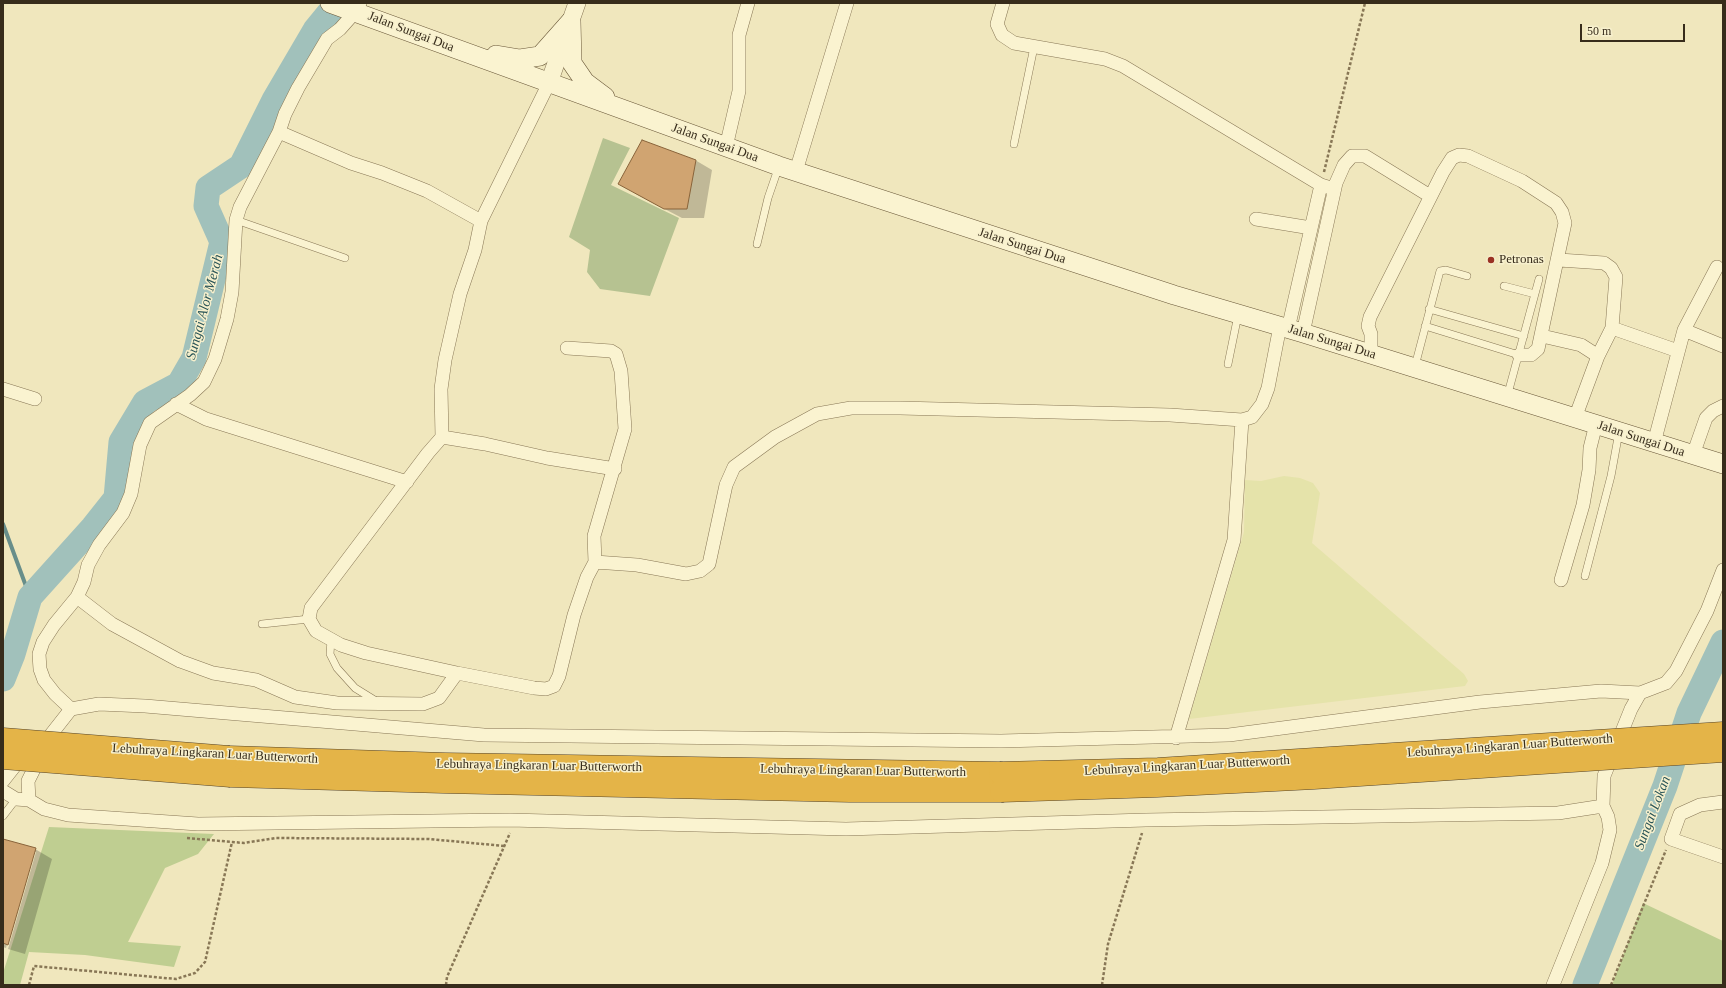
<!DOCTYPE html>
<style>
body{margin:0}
#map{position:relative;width:1726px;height:988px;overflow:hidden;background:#f0e7bd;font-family:Georgia,serif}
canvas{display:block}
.frame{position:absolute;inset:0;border:4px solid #372c1b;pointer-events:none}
.scale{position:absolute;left:1580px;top:24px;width:105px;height:18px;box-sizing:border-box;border:2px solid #372c1b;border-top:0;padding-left:5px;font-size:12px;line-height:14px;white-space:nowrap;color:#372c1b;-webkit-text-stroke:3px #f7f0cd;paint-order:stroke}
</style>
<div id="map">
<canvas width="1726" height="988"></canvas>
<div class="frame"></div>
<div class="scale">50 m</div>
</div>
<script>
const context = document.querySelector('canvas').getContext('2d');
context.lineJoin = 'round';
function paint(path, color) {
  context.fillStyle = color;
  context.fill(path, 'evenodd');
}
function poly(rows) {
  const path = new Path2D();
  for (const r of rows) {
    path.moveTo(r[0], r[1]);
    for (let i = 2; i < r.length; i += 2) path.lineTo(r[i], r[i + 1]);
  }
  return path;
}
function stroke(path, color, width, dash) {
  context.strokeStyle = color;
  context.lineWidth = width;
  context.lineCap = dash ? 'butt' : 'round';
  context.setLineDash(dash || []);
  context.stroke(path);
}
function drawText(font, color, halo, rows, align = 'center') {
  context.font = font + ' Georgia,serif';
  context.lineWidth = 3;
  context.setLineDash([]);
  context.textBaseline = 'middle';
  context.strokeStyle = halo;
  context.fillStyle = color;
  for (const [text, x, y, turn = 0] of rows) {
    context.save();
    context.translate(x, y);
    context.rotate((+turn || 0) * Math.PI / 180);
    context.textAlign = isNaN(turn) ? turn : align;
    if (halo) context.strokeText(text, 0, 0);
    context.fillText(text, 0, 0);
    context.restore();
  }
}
paint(poly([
 [1284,476,1300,478,1313,483,1320,493,1312,543,1464,674,1468,681,1465,686,1189,719,1244,532,1245,480,1261,481]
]), '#e5e3aa');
paint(poly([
 [49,827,214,834,198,854,165,868,128,942,181,946,174,967,85,955,29,952,20,985,3,985,3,973],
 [1643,903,1723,941,1723,985,1612,985]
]), '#bfce91');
paint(poly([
 [603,138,630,148,611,185,679,218,650,296,600,289,587,272,590,250,569,237]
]), '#b6c291');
paint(poly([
 [695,160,712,170,704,218,682,218,636,194],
 [3,840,35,849,52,859,25,954,8,949,36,852,34,852,6,948,3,947]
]), '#0003');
stroke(poly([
 [3,524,30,597]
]), '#688e8a', 4);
stroke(poly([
 [3,679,13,654,30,597,93,527,116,498,121,442,145,402,179,384,194,358,222,242,206,206,208,188,241,166,274,100,315,30,337,3],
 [1585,985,1665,786,1689,713,1723,642]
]), '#a1c1bb', 25);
const building = poly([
 [642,140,696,160,687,209,664,209,618,184,642,140],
 [3,839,36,848,8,945,3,943,3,839]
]);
paint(building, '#d0a471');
stroke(building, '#88633a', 1);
const service = poly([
 [1014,144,1034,47],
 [236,220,345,258],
 [757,244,768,198,779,166],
 [1504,286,1535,294],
 [1429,309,1524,336],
 [1425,326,1519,355],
 [1228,364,1238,315],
 [1415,366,1440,271,1446,270,1467,276],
 [1507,397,1539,279],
 [1585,576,1611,476,1619,432],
 [262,624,309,619],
 [331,640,330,654,337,668,355,688,376,701],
 [3,816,16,799]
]);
const minor = poly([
 [1003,3,997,24,1002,35,1014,43,1105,59,1123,66,1321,185,1334,189],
 [549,83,481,221,475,250,460,294,445,360,441,389,442,437,428,453,311,608,309,619,316,631,341,645,366,653,457,673,534,688,546,689,554,686,559,676,574,615,587,577,595,562,637,565,686,574,700,571,709,564,726,485,734,467,775,437,817,414,851,408,900,408,1170,415,1242,420,1252,417,1262,404,1268,388,1280,326],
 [279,132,351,163,382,173,427,191,481,221],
 [726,147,739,91,739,35,748,3],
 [796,171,847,3],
 [1256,219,1311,228],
 [1559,260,1604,263,1611,268,1616,277,1612,328,1598,356,1575,418],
 [1612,328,1678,351],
 [1288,329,1321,185],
 [1684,330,1723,346],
 [1303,333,1336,183,1344,165,1352,156,1365,156,1430,196],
 [1542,336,1581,345,1598,356],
 [567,348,611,351,616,354,621,371,625,429,594,536,595,562],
 [1371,354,1371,334,1368,326,1370,317,1443,172,1452,158,1459,155,1468,156,1522,181,1556,203,1562,212,1565,223,1538,349,1531,355,1519,355],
 [3,389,35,399],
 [176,404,206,419,407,482],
 [442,437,485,444,547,458,615,469],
 [1654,443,1684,330,1717,267],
 [1693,455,1706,418,1713,411,1723,406],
 [1561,580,1583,505,1589,470,1590,448,1596,424],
 [77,597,112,624,180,661,213,673,256,680,295,697,337,703,423,704,439,698,457,673],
 [71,709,55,694,44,680,40,669,39,654,43,642,54,625,77,597,84,582,88,565,99,545,123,513,131,494,140,445,150,423,190,395,204,382,215,359,227,319,232,292,236,220,240,207,279,132,285,114,298,88,327,39,340,29,356,11,360,3],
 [1176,738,1234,540,1242,420],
 [3,781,18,762,25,758],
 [3,791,16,799,29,800,44,809,68,815,198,824,510,820,846,829,1146,820,1558,813,1603,806],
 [29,800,28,781,34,769,38,751,71,709,99,704,145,706,484,735,1001,741,1229,735,1480,702,1601,691,1640,693],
 [1723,802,1700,805,1680,814,1671,839,1723,857],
 [1553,985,1602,863,1610,830,1608,817,1603,806,1604,776,1631,709,1640,693,1666,683,1676,671,1707,611,1723,570]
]);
const tertiary = poly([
 [549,83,577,3]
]);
const secondary = poly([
 [330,3,779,166,1174,295,1303,333,1723,464],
 [571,21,572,63,585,82,605,97],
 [496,55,520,59,540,56,571,21]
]);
const motorway = poly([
 [229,757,445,764,1000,773],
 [231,776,443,782,850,791,1001,791]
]);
stroke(service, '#887756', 8);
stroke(minor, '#887756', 14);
stroke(tertiary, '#887756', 18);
stroke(secondary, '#6a5839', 20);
stroke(motorway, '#55442a', 23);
stroke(poly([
 [1324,172,1365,3],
 [187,838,244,843,276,838,429,839,504,846],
 [29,985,34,966,176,979,195,973,205,962,232,842],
 [446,985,447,977,510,833],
 [1102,985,1108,944,1142,833],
 [1611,985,1666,850]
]), '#887756', 2.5, [3, 2]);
stroke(service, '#faf3d0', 7);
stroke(minor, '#faf3d0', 13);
stroke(tertiary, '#faf3d0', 17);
stroke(secondary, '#faf3d0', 19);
stroke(motorway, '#e4b448', 22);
const motorwayBridge = poly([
 [3,739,229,757],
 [3,758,231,776],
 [1000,773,1158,769,1723,733],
 [1001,791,1157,786,1314,778,1723,751]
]);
stroke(motorwayBridge, '#55442a', 23, []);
stroke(motorwayBridge, '#e4b448', 22);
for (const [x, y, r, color] of [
 [1491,260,4,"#9a3123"]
]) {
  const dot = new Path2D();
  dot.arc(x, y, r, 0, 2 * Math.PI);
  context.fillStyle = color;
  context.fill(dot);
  stroke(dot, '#f7f0cd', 1.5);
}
drawText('13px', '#372c1b', '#f7f0cd', [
 ["Jalan Sungai Dua",411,32,21],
 ["Jalan Sungai Dua",715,143,20],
 ["Jalan Sungai Dua",1022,246,18],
 ["Jalan Sungai Dua",1332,342,17],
 ["Jalan Sungai Dua",1641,439,18],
 ["Lebuhraya Lingkaran Luar Butterworth",1510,746,-4],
 ["Lebuhraya Lingkaran Luar Butterworth",215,754,3],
 ["Lebuhraya Lingkaran Luar Butterworth",539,766,1],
 ["Lebuhraya Lingkaran Luar Butterworth",1187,766,-3],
 ["Lebuhraya Lingkaran Luar Butterworth",863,771,1]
]);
drawText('13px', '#372c1b', '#f7f0cd', [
 ["Petronas",1499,260]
], 'left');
drawText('italic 14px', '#295457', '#f7f0cd', [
 ["Sungai Alor Merah",205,307,-75],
 ["Sungai Lokan",1653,813,-69]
]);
</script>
